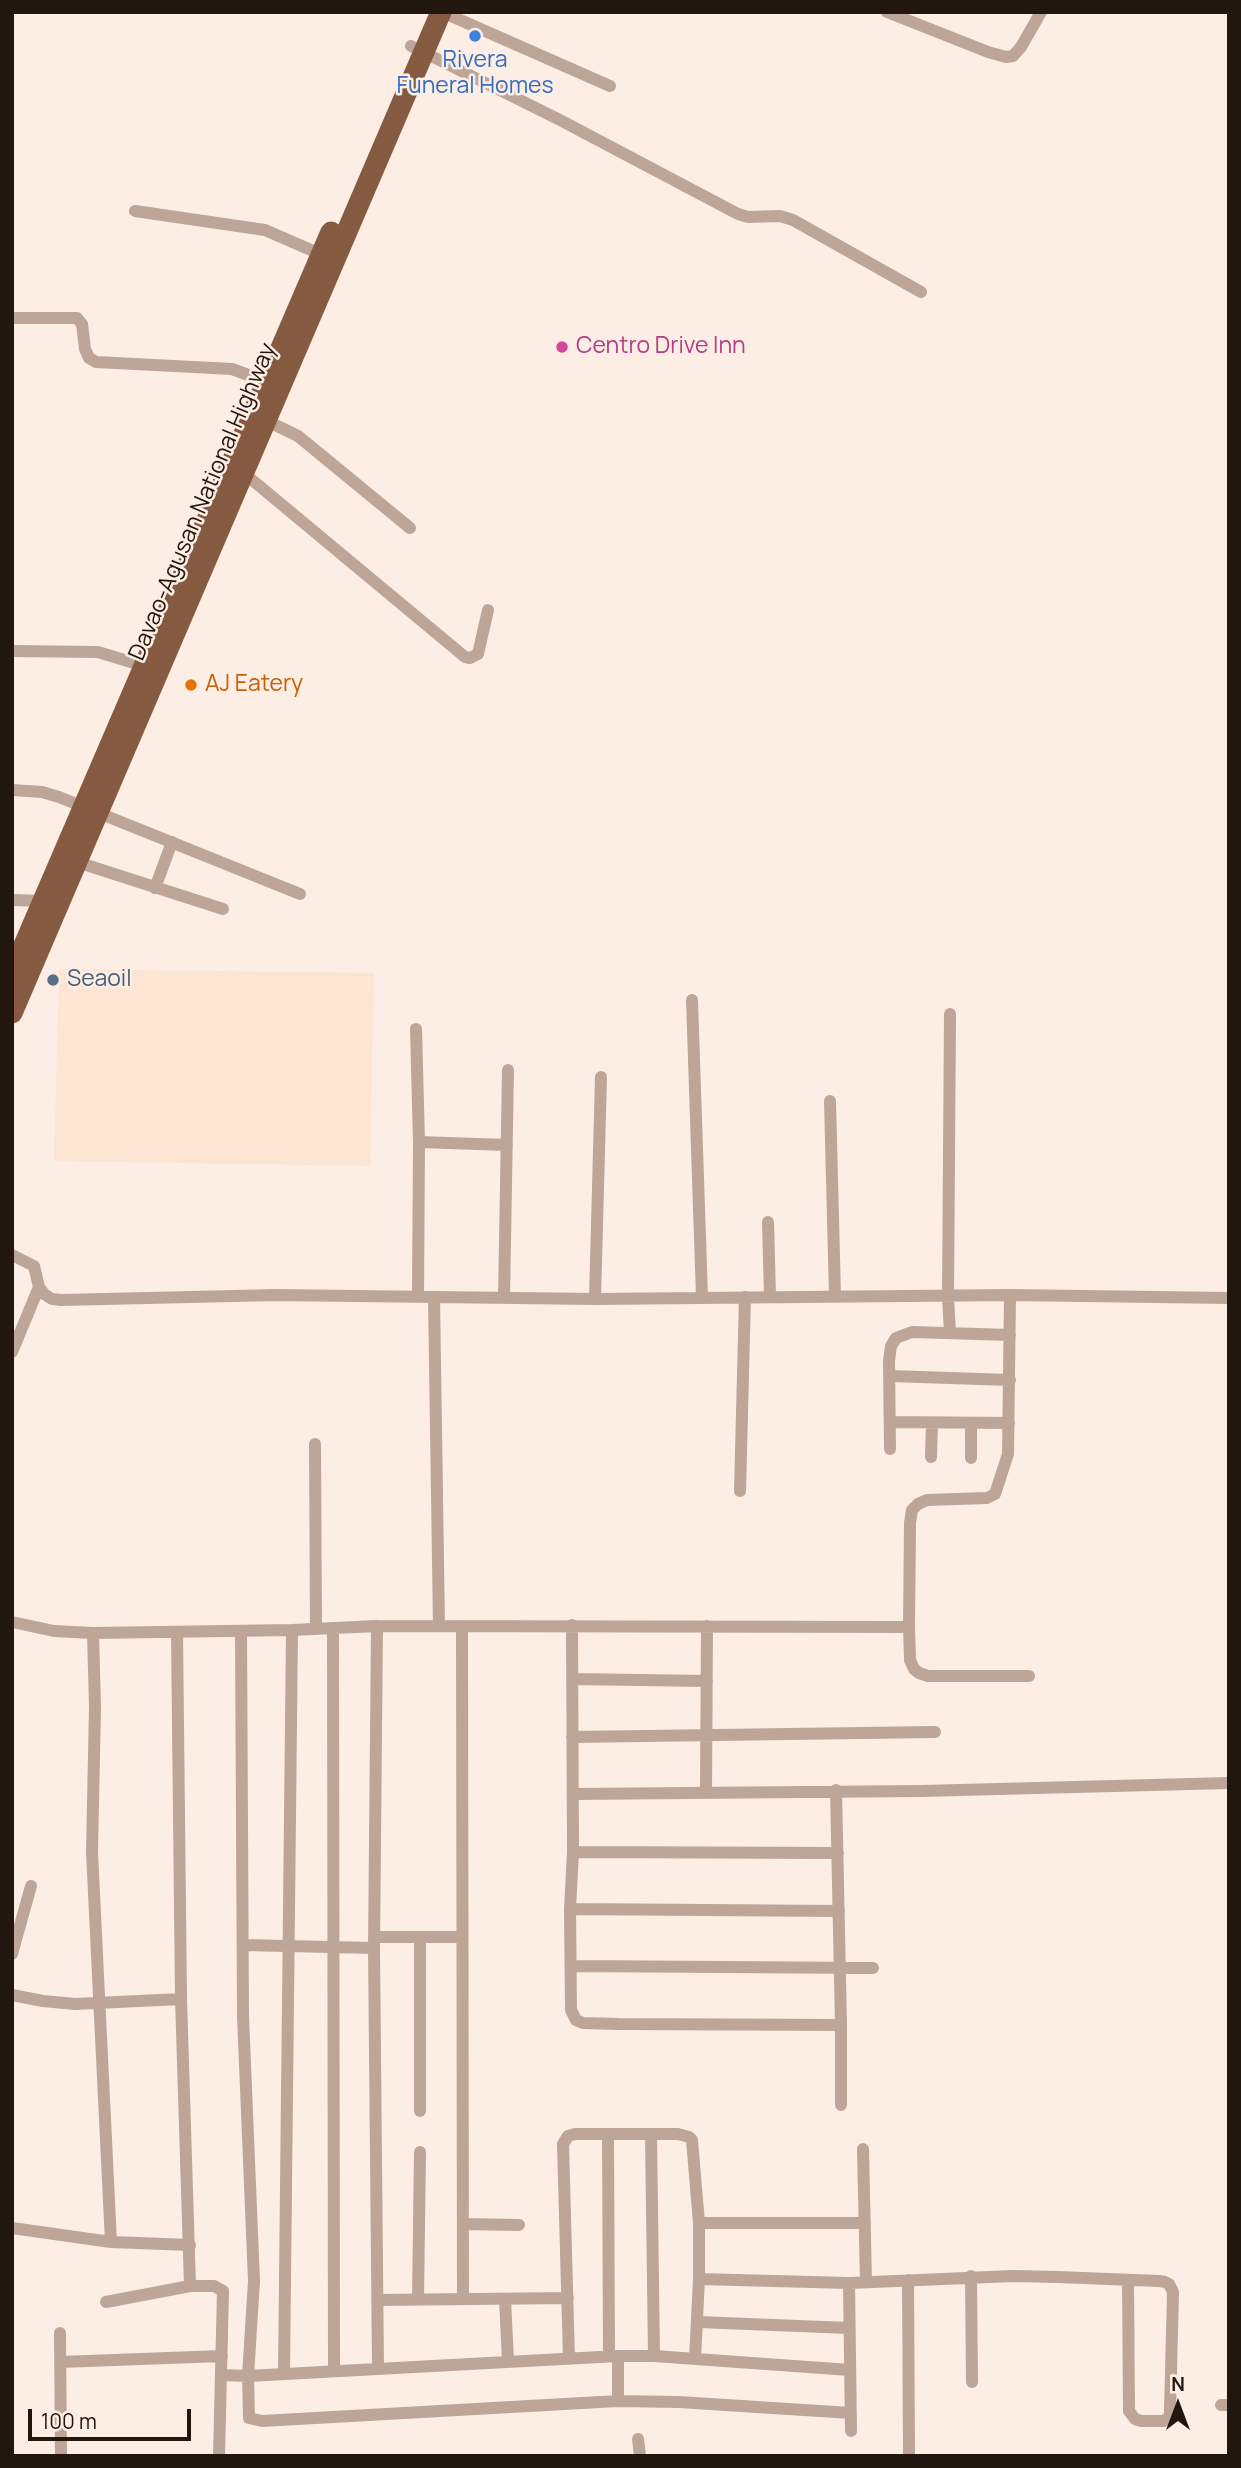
<!DOCTYPE html>
<style>
body{margin:0}
#map{position:relative;width:1241px;height:2468px;overflow:hidden;background:#fceee4;font-family:Manrope,sans-serif}
canvas{display:block}
.frame{position:absolute;inset:0;border:14px solid #22170e;pointer-events:none}
.north{position:absolute;left:1143px;top:2370px;width:70px;height:70px;-webkit-text-stroke:5px #fceee4;paint-order:stroke;rotate:0deg;font-size:19px;font-weight:700;line-height:28px;text-align:center;color:#22170e}
.north::after{content:'';display:block;margin:auto;width:24px;height:32px;background:#22170e;clip-path:polygon(50% 0,100% 100%,50% 72%,0 100%)}
.scale{position:absolute;left:28px;top:2409px;width:163px;height:32px;box-sizing:border-box;border:4px solid #22170e;border-top:0;padding-left:9px;font-size:21px;line-height:24px;white-space:nowrap;color:#22170e;-webkit-text-stroke:5px #fceee4;paint-order:stroke}
</style>
<div id="map">
<canvas width="1241" height="2468"></canvas>
<div class="frame"></div>
<div class="north">N</div>
<div class="scale">100 m</div>
</div>
<script>
const context = document.querySelector('canvas').getContext('2d');
context.lineJoin = 'round';
function paint(path, color) {
  context.fillStyle = color;
  context.fill(path, 'evenodd');
}
function poly(rows) {
  const path = new Path2D();
  for (const r of rows) {
    path.moveTo(r[0], r[1]);
    for (let i = 2; i < r.length; i += 2) path.lineTo(r[i], r[i + 1]);
  }
  return path;
}
function stroke(path, color, width, dash) {
  context.strokeStyle = color;
  context.lineWidth = width;
  context.lineCap = dash ? 'butt' : 'round';
  context.setLineDash(dash || []);
  context.stroke(path);
}
function drawText(font, color, halo, rows, align = 'center') {
  context.font = font + ' Manrope,sans-serif';
  context.lineWidth = 5;
  context.setLineDash([]);
  context.textBaseline = 'middle';
  context.strokeStyle = halo;
  context.fillStyle = color;
  for (const [text, x, y, turn = 0] of rows) {
    context.save();
    context.translate(x, y);
    context.rotate((+turn || 0) * Math.PI / 180);
    context.textAlign = isNaN(turn) ? turn : align;
    if (halo) context.strokeText(text, 0, 0);
    context.fillText(text, 0, 0);
    context.restore();
  }
}
paint(poly([
 [59,969,374,973,370,1166,54,1161]
]), '#fde5d3');
stroke(poly([
 [442,12,610,86],
 [887,12,988,52,1006,57,1013,56,1021,47,1041,12],
 [411,46,560,120,738,214,748,217,780,216,793,220,921,292],
 [135,211,265,230,327,257],
 [12,318,77,318,82,324,85,349,89,358,96,362,232,369,270,383],
 [267,421,298,436,410,528],
 [245,474,465,657,470,658,478,654,488,610],
 [12,651,98,652,144,666],
 [12,790,42,792,59,797,300,894],
 [77,862,223,909],
 [155,888,172,842],
 [12,900,47,901],
 [692,1000,702,1297],
 [416,1029,419,1142,418,1297],
 [830,1101,835,1296],
 [419,1142,507,1145],
 [768,1222,770,1296],
 [12,1255,34,1266,39,1287,12,1352],
 [39,1287,44,1294,52,1299,61,1300,276,1295,595,1299,1010,1295,1229,1298],
 [1010,1295,1008,1454,995,1494,987,1498,927,1500,918,1504,912,1510,910,1523,909,1627,910,1660,914,1669,919,1673,928,1676,1029,1676],
 [434,1297,439,1626],
 [504,1298,508,1070],
 [595,1299,601,1077],
 [950,1333,948,1297,950,1014],
 [890,1376,1010,1380],
 [890,1422,1009,1423],
 [315,1444,316,1629],
 [890,1449,889,1361,891,1346,896,1338,912,1332,1010,1335],
 [931,1457,932,1423],
 [971,1458,971,1423],
 [740,1491,745,1297],
 [12,1622,54,1631,93,1633,292,1630,377,1626,909,1627],
 [572,1625,573,1852,570,1909,571,2010,576,2020,583,2023,618,2024,841,2025,836,1790],
 [377,1626,374,1948,378,2368],
 [462,1626,463,2299],
 [333,1629,334,2370],
 [241,1631,243,2016,254,2281,248,2376,249,2418,262,2421,618,2401,679,2402,851,2413],
 [177,1632,181,1999,190,2286],
 [93,1633,95,1707,92,1852,111,2242],
 [572,1679,707,1681],
 [572,1737,935,1732],
 [706,1792,707,1626],
 [573,1794,921,1791,1229,1783],
 [573,1852,838,1853],
 [570,1909,839,1911],
 [374,1937,461,1937],
 [420,1937,420,2111],
 [243,1945,374,1948],
 [12,1954,31,1886],
 [571,1966,873,1968],
 [12,1995,43,2001,75,2004,181,1999],
 [841,2105,841,2025],
 [651,2134,654,2356],
 [608,2135,609,2356],
 [863,2149,866,2282],
 [699,2223,865,2223],
 [463,2224,519,2225],
 [12,2228,111,2242,190,2245],
 [971,2276,972,2382],
 [699,2279,849,2283,1013,2276,1058,2277,1159,2281,1165,2282,1169,2284,1173,2292,1170,2412,1170,2416,1164,2421,1141,2421,1135,2419,1129,2411,1128,2280],
 [908,2280,909,2456],
 [849,2283,851,2431],
 [418,2299,420,2152],
 [505,2299,508,2361],
 [378,2300,568,2298],
 [106,2302,190,2286,214,2286,223,2291,219,2456],
 [698,2322,849,2328],
 [60,2333,61,2456],
 [618,2356,618,2401],
 [569,2359,563,2144,568,2136,575,2134,678,2134,689,2137,692,2140,699,2223,699,2279,695,2359],
 [60,2362,222,2356],
 [284,2373,292,1630],
 [222,2375,248,2376,618,2356,654,2356,850,2370],
 [1221,2405,1229,2405],
 [638,2439,640,2456]
]), '#bda598', 12);
stroke(poly([
 [12,973,331,232],
 [12,1013,441,12]
]), '#865a40', 21);
for (const [x, y, r, color] of [
 [475,36,7,"#3f7fe0"],
 [562,347,7,"#d1479c"],
 [191,685,7,"#e8710a"],
 [53,980,7,"#5c6f8a"]
]) {
  const dot = new Path2D();
  dot.arc(x, y, r, 0, 2 * Math.PI);
  context.fillStyle = color;
  context.fill(dot);
  stroke(dot, '#fceee4', 2.5);
}
drawText('23px', '#366cbe', '#fceee4', [
 ["Rivera",475,61],
 ["Funeral Homes",475,87]
]);
drawText('23px', '#b23c85', '#fceee4', [
 ["Centro Drive Inn",576,347]
], 'left');
drawText('23px', '#22170e', '#fceee4', [
 ["Davao-Agusan National Highway",203,502,-67]
]);
drawText('23px', '#c56008', '#fceee4', [
 ["AJ Eatery",205,685]
], 'left');
drawText('23px', '#4e5e75', '#fceee4', [
 ["Seaoil",67,980]
], 'left');
</script>
